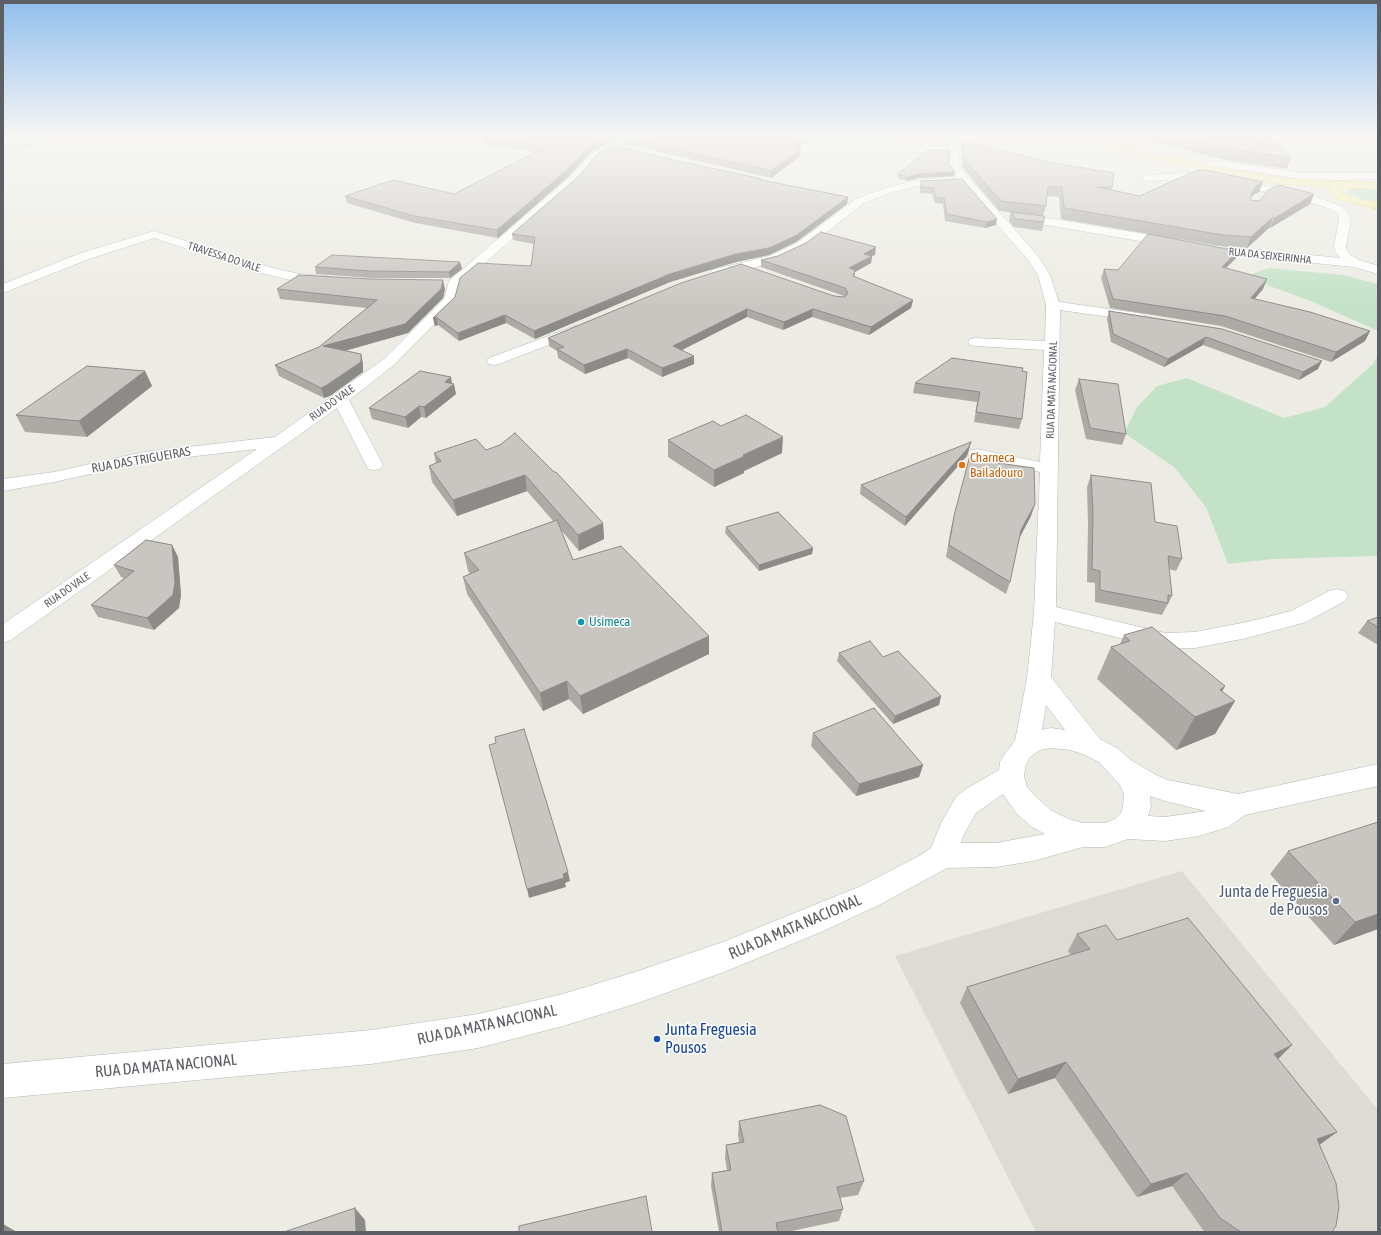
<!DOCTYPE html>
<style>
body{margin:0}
#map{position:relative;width:1381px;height:1235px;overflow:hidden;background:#edece4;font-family:"Asap Condensed",sans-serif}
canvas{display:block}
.frame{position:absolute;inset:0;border:4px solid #5c5f63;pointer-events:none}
</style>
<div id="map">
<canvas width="1381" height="1235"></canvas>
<div class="frame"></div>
</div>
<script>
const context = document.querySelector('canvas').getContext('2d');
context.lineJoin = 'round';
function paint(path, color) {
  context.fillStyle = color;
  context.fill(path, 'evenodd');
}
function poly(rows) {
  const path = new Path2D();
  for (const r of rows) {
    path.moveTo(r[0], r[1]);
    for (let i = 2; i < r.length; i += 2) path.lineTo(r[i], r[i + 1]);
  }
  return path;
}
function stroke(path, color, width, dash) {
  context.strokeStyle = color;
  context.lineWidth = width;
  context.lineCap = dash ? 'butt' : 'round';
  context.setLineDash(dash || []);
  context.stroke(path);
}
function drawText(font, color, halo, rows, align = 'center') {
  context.font = font + ' "Asap Condensed",sans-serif';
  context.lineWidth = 3;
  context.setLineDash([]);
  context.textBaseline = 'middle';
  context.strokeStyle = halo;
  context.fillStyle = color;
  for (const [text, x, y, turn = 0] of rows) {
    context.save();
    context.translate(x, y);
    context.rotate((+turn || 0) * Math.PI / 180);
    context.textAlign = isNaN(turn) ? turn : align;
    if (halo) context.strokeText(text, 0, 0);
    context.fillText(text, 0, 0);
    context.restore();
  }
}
paint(poly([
 [1182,871,1378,1110,1378,1232,1036,1232,895,956]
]), '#dddbd3');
paint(poly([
 [3,136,46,136,48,144,3,154],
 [1355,188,1378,189,1378,202,1360,198,1349,193,1349,191,1351,189],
 [1268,268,1343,275,1378,284,1378,331,1313,302,1245,277],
 [1378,355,1378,558,1375,556,1273,559,1228,564,1206,507,1174,467,1124,433,1137,407,1157,386,1187,378,1284,418,1325,407,1373,364]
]), '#c4e2c7');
const minor = poly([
 [621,136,629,136,629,140,599,156,578,181,460,285,455,303,394,365,349,400,383,465,380,469,374,470,368,469,337,408,11,640,3,643,3,624,257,449,144,462,54,482,3,491,3,479,54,472,144,452,275,437,384,359,444,299,449,281,570,177,593,152,621,139,621,136],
 [949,136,957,136,960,168,1038,256,1050,275,1059,302,1138,313,1143,314,1145,317,1143,320,1138,321,1060,310,1056,607,1165,633,1195,632,1247,622,1291,611,1329,591,1337,589,1345,591,1348,596,1345,601,1306,622,1247,638,1195,648,1165,649,1055,622,1051,677,1100,739,1117,748,1131,760,1156,775,1168,780,1238,794,1378,764,1378,786,1245,815,1228,827,1199,836,1165,841,1128,839,1105,847,1083,847,1033,861,996,867,947,868,881,904,821,932,724,972,635,1004,563,1026,478,1048,371,1064,3,1098,3,1064,371,1030,478,1014,563,994,635,972,723,942,861,886,921,855,931,848,941,823,956,797,966,789,999,770,1000,762,1004,755,1015,741,1027,678,1034,612,1040,472,971,458,968,454,971,450,977,449,1040,462,1044,350,975,346,970,345,968,342,970,339,975,338,1045,341,1046,305,1038,275,1029,261,960,182,950,168,950,152,914,152,874,147,817,144,803,154,800,155,795,152,815,138,874,141,914,146,950,146,949,136],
 [1046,705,1065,730,1051,728,1042,730,1046,705],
 [1051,748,1070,750,1083,754,1099,762,1120,785,1124,794,1123,807,1121,813,1115,819,1105,823,1083,823,1069,819,1052,811,1037,798,1027,787,1024,776,1026,764,1030,757,1040,750,1051,748],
 [1003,794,1017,814,1032,827,1045,834,996,843,961,843,964,834,976,813,1003,794],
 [1150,796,1165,801,1206,811,1165,817,1148,816,1151,807,1150,796],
 [1222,161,1301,173,1378,173,1378,179,1337,180,1301,179,1222,167,1200,169,1199,170,1205,173,1314,196,1341,206,1347,212,1351,220,1346,246,1347,251,1349,254,1359,260,1378,266,1378,274,1354,267,1204,252,1202,249,1204,246,1208,245,1340,258,1335,251,1334,246,1339,220,1337,213,1333,210,1307,201,1202,178,1146,181,1141,178,1146,175,1191,173,1189,170,1194,164,1222,161],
 [951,177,956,180,955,182,918,186,893,192,864,203,805,249,777,262,716,277,712,276,710,273,712,270,769,256,797,243,856,199,885,188,918,180,951,177],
 [1015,214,1054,219,1175,239,1179,241,1181,243,1179,245,1175,247,1011,219,1009,217,1011,215,1015,214],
 [154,231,269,267,299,274,326,276,331,277,332,280,331,283,326,284,299,282,261,273,154,238,89,259,3,293,3,284,81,253,154,231],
 [575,326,580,327,582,330,580,333,499,364,494,365,489,364,487,361,489,358,575,326]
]);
const major = poly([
 [1063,136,1078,136,1197,163,1283,178,1378,183,1378,189,1346,188,1339,190,1345,195,1353,197,1378,203,1378,209,1337,199,1329,191,1331,187,1283,184,1197,169,1067,139,1063,136]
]);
const highway = poly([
 [1375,203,1378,204,1378,210,1371,208,1370,206,1375,203]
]);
stroke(minor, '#b5b6ba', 1);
stroke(major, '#e2cf69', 1);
stroke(highway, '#d9b419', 1);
paint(minor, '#fff');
paint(major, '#f6f3b0');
paint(highway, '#f1e597');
paint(poly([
 [485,136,620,136,620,138,592,151,569,176,498,238,415,223,347,203,345,196,454,194,536,152,483,144,482,138],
 [629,136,826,136,825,137,815,136,797,149,800,156,771,178,626,144,626,138],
 [847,136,874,136,874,137],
 [1132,136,1258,136,1260,141,1291,158,1287,169,1225,160],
 [963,140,1112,187,1111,190,1140,196,1259,192,1253,195,1251,198,1251,200,1256,201,1314,194,1310,204,1270,228,1269,228,1247,248,1219,246,1061,219,1059,197,1047,196,1046,206,1043,216,999,211,962,167,962,149],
 [664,158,762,179,762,180,848,197,847,204,796,242,769,255,736,262,670,282,535,339,506,323,459,341,438,325,435,326,433,318,531,266,534,244,513,240,512,234],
 [949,164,954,176,918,178,907,181,897,178,898,174],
 [962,179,996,225,985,228,945,221,943,204,935,203,932,194,920,193,920,187,921,181],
 [1011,212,1044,222,1042,231,1014,227,1009,221],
 [875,255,872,256,871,263,855,272,854,276,913,300,911,308,869,335,812,317,783,330,747,317,682,350,694,364,662,377,628,358,585,374,558,358,557,351,549,346,548,338,834,296,845,297,844,296,761,267,761,260],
 [1236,258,1226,268,1263,289,1254,299,1370,331,1365,341,1331,362,1221,326,1110,308,1101,278,1104,269,1118,270],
 [460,262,462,269,450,278,372,278,316,274,315,267],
 [277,289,445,289,443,298,408,333,345,351,361,354,363,364,363,372,330,396,324,398,279,376,275,365,319,347,367,308,280,299],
 [1109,311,1222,329,1318,369,1299,380,1203,345,1164,367,1111,342,1107,319],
 [145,371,152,386,87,437,25,432,16,415],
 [1022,371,1022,419,1019,429,974,422,977,402,913,393,915,383],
 [451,377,452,383,456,394,426,418,421,417,408,428,372,419,369,408],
 [1079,379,1126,434,1122,445,1086,439,1075,390],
 [721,426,782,453,744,471,744,473,714,487,668,457,668,440],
 [971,442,967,456,905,526,860,494,861,485],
 [486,450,603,523,604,539,579,551,561,530,573,560,709,654,583,714,569,699,543,711,467,594,463,577,470,573,468,571,464,553,553,521,527,491,457,516,432,482,429,466,436,464,434,453],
 [969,459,1031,516,1019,539,1010,582,1006,594,946,557,951,528],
 [1091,475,1155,522,1182,559,1176,571,1169,569,1172,596,1162,615,1095,602,1095,583,1087,582,1088,523,1087,487],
 [726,527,813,548,812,554,759,571,725,533],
 [172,545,178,557,181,595,179,608,154,630,98,617,91,605,124,578,121,577,114,565],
 [1378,617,1378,645,1358,633,1367,621],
 [1124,635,1225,686,1222,692,1235,701,1215,734,1176,750,1097,679,1111,647,1120,644],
 [839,653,883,657,941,696,939,705,893,724,837,661],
 [813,733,923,765,919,777,856,796,811,746],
 [1288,851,1378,929,1334,945,1270,874],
 [1077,934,1117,940,1292,1045,1278,1059,1337,1132,1319,1144,1332,1232,1206,1232,1203,1230,1172,1186,1137,1197,1055,1078,1008,1094,960,1003,967,987,1071,955,1068,951],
 [739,1121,864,1181,858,1195,840,1198,843,1209,839,1221,787,1232,719,1232,711,1186,712,1173,727,1170,725,1158,726,1145,739,1142,738,1135]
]), '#adaaa6');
paint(poly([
 [611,136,620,136,620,138,592,151,569,176,498,238,497,230,591,145],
 [807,136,815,136,794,151,794,145],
 [801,149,800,156,771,178,771,171],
 [955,172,954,176,918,178,907,181,908,177,919,174],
 [1263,182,1259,192,1253,195,1247,204,1251,194,1257,185],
 [1314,194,1310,204,1270,228,1275,218],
 [848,197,847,204,796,242,769,255,736,262,670,282,535,339,534,331],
 [1273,217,1269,228,1247,248,1251,237],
 [997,219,996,225,985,228,987,222],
 [876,247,875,255,872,256,871,263,855,272,854,278,849,268,864,254],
 [1240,249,1236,258,1218,276,1222,267],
 [460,262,462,269,450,278,449,272],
 [1267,279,1263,289,1247,308,1251,298],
 [443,280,445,289,443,298,408,333,326,356,323,346],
 [913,300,911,308,869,335,871,327],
 [747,309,747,317,674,354,673,346],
 [813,309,812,317,783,330,784,322],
 [505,315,506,323,459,341,458,333],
 [436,317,438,325,435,326,433,318],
 [1370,331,1365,341,1331,362,1336,352],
 [1206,337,1203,345,1164,367,1168,359],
 [627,349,628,358,585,374,584,365],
 [361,354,363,364,363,372,330,396,324,398,321,388],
 [694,356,694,364,662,377,662,368],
 [1322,361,1318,369,1299,380,1303,372],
 [145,371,152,386,87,437,79,421],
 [451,377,452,385,454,384,456,394,426,418,424,407,445,382],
 [419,406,421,417,408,428,405,417],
 [783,437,782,453,744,471,744,473,714,487,714,470,743,455],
 [971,442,967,456,905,526,906,517,969,446],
 [525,475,527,491,457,516,453,500],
 [1035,504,1031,516,1017,542,1021,530],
 [603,523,604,539,579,551,578,535],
 [172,545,178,557,181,595,179,608,154,630,147,618],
 [813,548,812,554,759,571,759,565],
 [709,636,709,654,583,714,580,696],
 [567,681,569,699,543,711,540,693],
 [1225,686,1211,711,1235,701,1215,734,1176,750,1195,717,1220,690],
 [941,696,939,705,893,724,895,716],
 [923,765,919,777,856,796,859,784],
 [568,872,570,881,565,883,566,887,529,898,527,889],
 [1378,914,1378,929,1334,945,1355,922],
 [1292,1045,1276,1061,1274,1054],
 [1066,1062,1055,1078,1008,1094,1018,1079],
 [1337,1132,1318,1146,1317,1139],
 [1187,1173,1172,1186,1137,1197,1151,1184],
 [355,1208,365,1220,366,1232,356,1232],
 [3,1224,17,1232,3,1232]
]), '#8d8b87');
const building = poly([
 [485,136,611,136,591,145,568,169,497,230,414,216,345,196,393,180,454,194,545,147,482,138,485,136],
 [629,136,807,136,794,145,796,149,801,149,771,171,626,138,629,136],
 [1176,136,1258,136,1260,141,1271,136,1291,158,1229,149,1176,136],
 [963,140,1048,162,1114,173,1112,187,1097,187,1140,196,1197,170,1205,170,1263,182,1257,185,1251,194,1251,200,1256,201,1261,200,1267,191,1278,185,1314,194,1275,218,1273,217,1251,237,1223,235,1064,208,1062,187,1048,187,1046,206,1001,201,963,158,963,140],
 [614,145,664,158,762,179,761,180,848,197,797,235,769,248,736,254,670,274,534,331,505,315,458,333,436,317,433,318,455,297,460,278,478,263,531,266,535,237,512,234,579,176,600,151,614,145],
 [928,150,949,150,949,164,955,172,919,174,908,177,898,174,928,150],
 [962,179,997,219,987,222,947,214,944,198,936,197,933,188,921,187,921,181,962,179],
 [1011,212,1044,216,1044,222,1016,219,1011,212],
 [821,232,876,247,864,254,872,256,849,268,855,270,853,276,913,300,871,327,813,309,784,322,747,309,673,346,694,356,662,368,627,349,584,365,557,349,564,347,548,338,681,283,741,264,834,296,845,297,848,293,845,288,761,260,778,256,806,243,821,232],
 [1148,234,1222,248,1240,249,1222,267,1267,279,1251,298,1310,312,1370,331,1336,352,1225,316,1113,299,1104,269,1118,270,1148,234],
 [332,255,460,262,449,272,370,271,315,267,332,255],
 [299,275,370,279,443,280,441,289,405,324,323,346,361,354,361,362,327,385,321,388,275,365,319,347,377,300,277,289,299,275],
 [1109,311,1222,329,1322,361,1303,372,1206,337,1168,359,1113,334,1109,311],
 [952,358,1023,368,1022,371,1027,372,1022,419,976,412,980,392,915,383,952,358],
 [87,366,145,371,79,421,16,415,87,366],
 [420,371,451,377,445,382,454,384,424,407,419,406,405,417,369,408,420,371],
 [1079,379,1118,384,1126,434,1090,428,1079,379],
 [746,415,783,437,743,455,745,456,714,470,668,440,713,421,721,426,746,415],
 [515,433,554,472,556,472,603,523,578,535,525,475,453,500,429,466,441,461,434,453,476,439,486,450,500,445,515,433],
 [971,442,969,446,969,447,906,517,861,485,971,442],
 [969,459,1034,468,1035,504,1021,530,1010,582,949,545,954,516,969,459],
 [1091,475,1151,483,1155,522,1177,526,1182,559,1168,556,1172,596,1168,595,1168,603,1100,590,1100,571,1092,569,1093,512,1091,475],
 [778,512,813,548,759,565,726,527,778,512],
 [557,520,573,560,621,546,709,636,580,696,567,681,540,693,463,577,479,570,464,553,557,520],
 [146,540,172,545,175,583,173,595,147,618,91,605,134,571,114,565,146,540],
 [1378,617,1378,627,1367,621,1378,617],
 [1152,627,1225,686,1220,690,1235,701,1195,717,1111,647,1130,641,1124,635,1152,627],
 [870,641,883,657,898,651,941,696,895,716,839,653,870,641],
 [874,708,923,765,859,784,813,733,874,708],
 [524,729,568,872,563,874,564,878,527,889,489,745,496,743,495,737,524,729],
 [1378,822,1378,914,1355,922,1288,851,1378,822],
 [1188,918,1292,1045,1274,1054,1337,1132,1317,1139,1336,1183,1339,1207,1336,1226,1332,1232,1241,1232,1220,1218,1187,1173,1151,1184,1066,1062,1018,1079,967,987,1090,949,1077,934,1106,925,1117,940,1188,918],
 [820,1105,846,1116,864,1181,837,1187,843,1209,776,1223,778,1232,722,1232,712,1173,731,1170,726,1145,744,1142,739,1121,820,1105],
 [646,1196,652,1232,519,1232,519,1226,646,1196],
 [355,1208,356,1232,284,1232,355,1208]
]);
paint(building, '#c9c6c1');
stroke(building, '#8d8b87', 1);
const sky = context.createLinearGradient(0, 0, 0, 309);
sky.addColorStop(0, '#90beee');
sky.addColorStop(0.44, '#f7f6f3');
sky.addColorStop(1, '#f7f6f300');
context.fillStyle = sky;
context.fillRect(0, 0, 1381, 309);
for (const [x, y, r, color] of [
 [962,465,4,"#e8710a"],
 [581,622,4,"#0f9aa8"],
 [1336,901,4,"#5c6f8a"],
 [657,1039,4,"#1a4fb4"]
]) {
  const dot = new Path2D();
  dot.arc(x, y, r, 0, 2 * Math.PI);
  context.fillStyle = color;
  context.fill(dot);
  stroke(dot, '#fff', 1.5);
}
drawText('11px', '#5c5f63', '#fff', [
 ["RUA DA SEIXEIRINHA",1270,256,6],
 ["TRAVESSA DO VALE",224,257,18],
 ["RUA DA MATA NACIONAL",1052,390,-88],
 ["RUA DO VALE",332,403,-36],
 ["RUA DO VALE",67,590,-35]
]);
drawText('13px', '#c56008', '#fff', [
 ["Charneca",970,458],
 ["Bailadouro",970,473]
], 'left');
drawText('13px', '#5c5f63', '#fff', [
 ["RUA DAS TRIGUEIRAS",141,460,-10]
]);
drawText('13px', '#0d838f', '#fff', [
 ["Usimeca",589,622]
], 'left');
drawText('16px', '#4e5e75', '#fff', [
 ["Junta de Freguesia",1328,892],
 ["de Pousos",1328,910]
], 'right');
drawText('16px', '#5c5f63', '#fff', [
 ["RUA DA MATA NACIONAL",795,927,-23],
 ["RUA DA MATA NACIONAL",487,1025,-12],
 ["RUA DA MATA NACIONAL",166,1066,-5]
]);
drawText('16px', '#164399', '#fff', [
 ["Junta Freguesia",665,1030],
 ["Pousos",665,1048]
], 'left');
</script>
